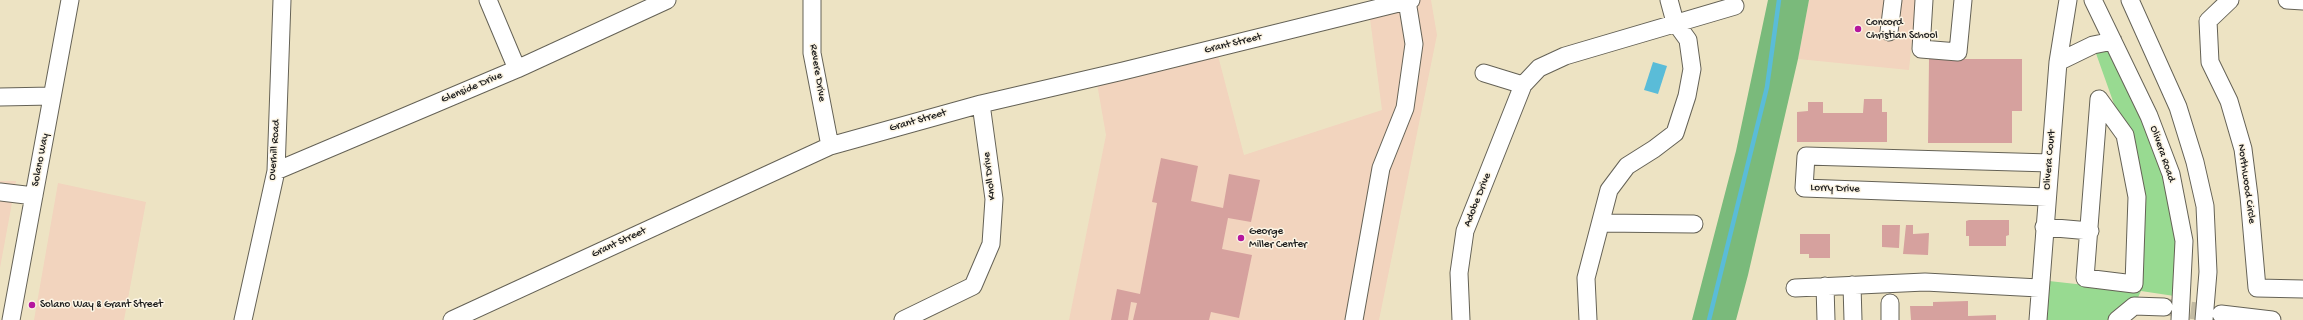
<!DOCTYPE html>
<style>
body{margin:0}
canvas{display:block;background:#ede3c3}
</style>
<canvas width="2303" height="320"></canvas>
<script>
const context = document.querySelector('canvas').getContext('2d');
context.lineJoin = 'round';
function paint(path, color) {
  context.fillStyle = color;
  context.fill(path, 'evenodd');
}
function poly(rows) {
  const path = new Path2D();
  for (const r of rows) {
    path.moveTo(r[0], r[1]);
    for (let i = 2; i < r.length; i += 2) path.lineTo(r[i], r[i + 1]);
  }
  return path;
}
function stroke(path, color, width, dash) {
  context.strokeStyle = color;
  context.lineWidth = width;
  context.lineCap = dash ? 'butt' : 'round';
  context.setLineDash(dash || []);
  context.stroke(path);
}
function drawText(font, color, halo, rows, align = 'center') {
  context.font = font + ' "Gochi Hand",sans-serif';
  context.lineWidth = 3;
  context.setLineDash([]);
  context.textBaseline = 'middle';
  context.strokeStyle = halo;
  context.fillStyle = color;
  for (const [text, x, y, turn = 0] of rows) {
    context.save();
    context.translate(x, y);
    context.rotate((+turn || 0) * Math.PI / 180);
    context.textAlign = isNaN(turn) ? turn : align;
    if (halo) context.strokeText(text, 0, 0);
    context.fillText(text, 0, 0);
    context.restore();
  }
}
paint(poly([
 [1411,0,1431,0,1437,35,1379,320,1069,320,1106,135,1096,78,1216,48,1244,155,1382,110,1369,11],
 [1809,0,1916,0,1909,70,1798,59],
 [0,181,16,181,0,268],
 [58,183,146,202,124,320,34,320]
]), '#f2d4be');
paint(poly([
 [2113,41,2171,174,2181,297,2141,291,2134,306,2117,320,2038,320,2040,280,2130,290,2137,197,2125,135,2093,45]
]), '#98da91');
paint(poly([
 [1768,0,1809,0,1798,59,1748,275,1736,320,1692,320,1736,151]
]), '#7aba7b');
paint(poly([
 [1653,62,1667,66,1658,94,1644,90]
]), '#5abcd8');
stroke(poly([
 [1709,320,1767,87,1779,0]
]), '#5abcd8', 4.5);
paint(poly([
 [1929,59,2022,59,2022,111,2012,111,2012,143,1928,143],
 [1864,99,1882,99,1882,112,1887,112,1887,142,1797,142,1797,112,1808,111,1808,102,1823,102,1823,113,1863,113],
 [1161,158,1198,166,1191,201,1223,208,1229,174,1260,180,1251,222,1228,218,1222,249,1252,255,1239,318,1211,312,1209,320,1133,320,1137,303,1131,302,1128,320,1111,320,1117,289,1140,294,1157,203,1152,202],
 [1969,220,2009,220,2009,235,2006,236,2006,246,1969,246,1969,236,1966,236,1966,221],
 [1882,225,1900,225,1899,248,1882,247],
 [1906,225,1913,225,1913,234,1929,233,1928,255,1903,254],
 [1800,234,1830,234,1830,258,1809,258,1809,254,1800,254],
 [1968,301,1968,316,1996,315,1996,320,1911,320,1910,306,1933,306,1933,302]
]), '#d6a19e');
stroke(poly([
 [2166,307,2219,314]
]), '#c3bba2', 17, [17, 8]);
const minor = poly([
 [488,0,517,69],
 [812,0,812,53,830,146],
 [1924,0,1921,49,1958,52,1963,0],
 [2093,0,2149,116,2171,174,2184,241,2180,320],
 [2130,0,2178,107,2195,162,2205,206,2208,272,2204,320],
 [2230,0,2208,21,2210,62,2229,101,2243,149,2249,196,2257,288,2303,289],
 [2287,0,2303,1],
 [1889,32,1893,0],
 [2058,62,2093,45,2113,41],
 [1484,73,1523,85],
 [0,97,52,96],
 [2099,99,2125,135,2137,197,2134,284,2085,278,2099,99],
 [276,171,517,69,667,0],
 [0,192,34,196],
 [2047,197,1804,188,1806,156,2050,163],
 [1601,223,1694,224],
 [2044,227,2090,231],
 [1852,285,1853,320],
 [1825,286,1826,320],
 [1795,288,1925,282,2039,288],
 [1890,303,1890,320],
 [2221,314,2272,320],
 [11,320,70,0],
 [243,320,276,171,282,0],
 [452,320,830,146,981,104,1123,71,1411,0],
 [903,320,973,286,991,244,994,199,981,104],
 [1354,320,1381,168,1405,108,1414,44,1407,1],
 [1461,320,1459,273,1465,231,1523,85,1539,68,1565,56,1735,6],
 [1588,320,1586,278,1609,190,1627,166,1654,149,1675,133,1687,96,1692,69,1688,40,1675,22,1669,0],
 [2038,320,2058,62,2068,0],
 [2117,320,2134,306,2164,307]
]);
stroke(minor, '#656256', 19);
stroke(minor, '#fff', 17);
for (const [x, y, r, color] of [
 [1858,29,4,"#b5179e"],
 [1241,238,4,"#b5179e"],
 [32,305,4,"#b5179e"]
]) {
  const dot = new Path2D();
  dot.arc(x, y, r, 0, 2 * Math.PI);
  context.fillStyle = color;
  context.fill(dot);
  stroke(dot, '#fcf5e5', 1.5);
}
drawText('11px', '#1c1c1c', '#fcf5e5', [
 ["Concord",1866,23],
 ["Christian School",1866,36],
 ["George",1249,232],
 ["Miller Center",1249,245],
 ["Solano Way & Grant Street",40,305]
], 'left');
drawText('11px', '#1c1c1c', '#fcf5e5', [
 ["Grant Street",1233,44,-14],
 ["Revere Drive",817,73,81],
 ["Glenside Drive",472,88,-23],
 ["Grant Street",918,121,-16],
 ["Overhill Road",275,150,-86],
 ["Olivera Road",2162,154,71],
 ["Solano Way",41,160,-79],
 ["Olivera Court",2050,160,-85],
 ["Knoll Drive",990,176,-97],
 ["Northwood Circle",2246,184,82],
 ["Lorry Drive",1835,189,2],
 ["Adobe Drive",1478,200,-68],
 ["Grant Street",619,243,-25]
]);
</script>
